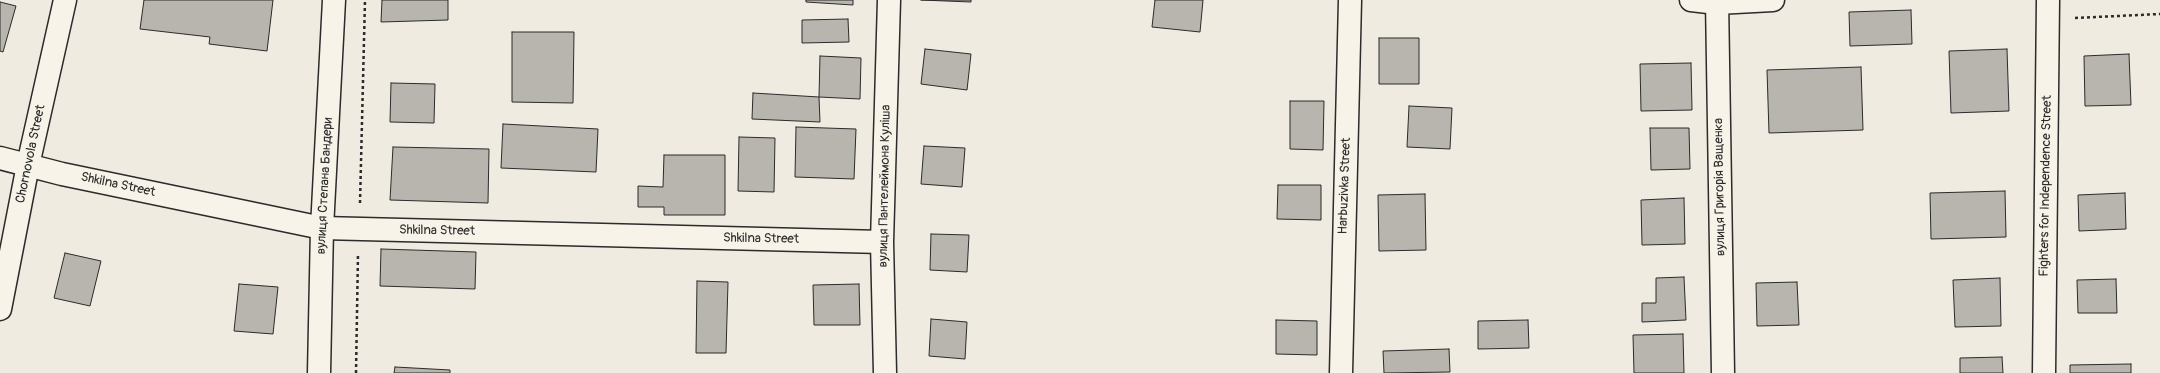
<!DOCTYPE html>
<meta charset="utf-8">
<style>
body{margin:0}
canvas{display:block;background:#efebe0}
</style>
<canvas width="2160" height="373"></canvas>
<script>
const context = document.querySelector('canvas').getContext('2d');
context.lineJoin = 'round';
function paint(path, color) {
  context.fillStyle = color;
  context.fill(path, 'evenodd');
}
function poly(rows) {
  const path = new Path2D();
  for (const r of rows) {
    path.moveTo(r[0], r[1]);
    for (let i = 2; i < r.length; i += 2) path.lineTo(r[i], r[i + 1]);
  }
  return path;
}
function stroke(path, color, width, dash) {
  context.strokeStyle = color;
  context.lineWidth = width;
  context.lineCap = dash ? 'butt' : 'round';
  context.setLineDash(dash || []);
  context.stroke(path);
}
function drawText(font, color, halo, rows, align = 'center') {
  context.font = font + ' Pangolin,sans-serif';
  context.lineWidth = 3.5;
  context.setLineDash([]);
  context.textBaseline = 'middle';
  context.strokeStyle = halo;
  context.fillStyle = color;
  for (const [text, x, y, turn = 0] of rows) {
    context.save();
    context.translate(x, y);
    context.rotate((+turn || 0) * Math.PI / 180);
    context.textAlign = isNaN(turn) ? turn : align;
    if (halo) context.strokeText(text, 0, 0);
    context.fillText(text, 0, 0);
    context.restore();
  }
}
const building = poly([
 [144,0,273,0,267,51,209,44,210,37,140,29,144,0],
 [382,0,448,0,448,20,381,22,382,0],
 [806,0,853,0,853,5,806,2,806,0],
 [921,0,971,0,971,2,921,0],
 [1155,0,1203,0,1200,32,1152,27,1155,0],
 [0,2,16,6,3,52,0,51,0,2],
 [1911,10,1912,44,1850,46,1849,12,1911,10],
 [848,19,849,42,802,43,802,20,848,19],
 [512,32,574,32,573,103,512,102,512,32],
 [1379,38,1419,38,1419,84,1379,84,1379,38],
 [925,49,971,54,967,90,921,84,925,49],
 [2007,49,2009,111,1951,113,1949,51,2007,49],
 [2129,54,2131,105,2085,106,2084,56,2129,54],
 [820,56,861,58,860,99,819,97,820,56],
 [1691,63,1692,110,1641,111,1640,64,1691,63],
 [1861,67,1863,130,1769,133,1767,70,1861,67],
 [391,83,435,84,434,123,390,122,391,83],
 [753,93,819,97,820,122,752,119,753,93],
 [1290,101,1324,101,1323,150,1290,149,1290,101],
 [1409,106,1452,108,1450,149,1407,147,1409,106],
 [503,124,598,129,596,172,501,168,503,124],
 [796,127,856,129,854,179,795,177,796,127],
 [1650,128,1689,128,1690,169,1651,170,1650,128],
 [739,137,775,138,774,192,738,191,739,137],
 [924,146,965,148,962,187,921,184,924,146],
 [393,147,489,149,488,203,390,200,393,147],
 [664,155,725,155,725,215,664,215,664,207,638,207,638,186,663,187,664,155],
 [1278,185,1321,185,1321,220,1277,219,1278,185],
 [2005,191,2006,237,1931,239,1930,193,2005,191],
 [2125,193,2126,229,2079,231,2078,195,2125,193],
 [1425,194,1426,250,1379,251,1378,195,1425,194],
 [1684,198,1685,244,1642,245,1641,200,1684,198],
 [931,234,969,235,967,272,930,270,931,234],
 [381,249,476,252,475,289,380,286,381,249],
 [65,253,101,261,90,306,54,298,65,253],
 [1684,277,1686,320,1642,322,1642,303,1656,303,1656,278,1684,277],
 [2000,278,2001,326,1955,327,1953,280,2000,278],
 [2116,279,2117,313,2078,313,2077,280,2116,279],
 [697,281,728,282,726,353,696,353,697,281],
 [1797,282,1799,325,1757,326,1756,283,1797,282],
 [239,284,278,287,273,334,234,331,239,284],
 [859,284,860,325,814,325,813,285,859,284],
 [931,319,967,322,965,359,929,356,931,319],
 [1276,320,1317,321,1317,355,1276,354,1276,320],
 [1528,320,1529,348,1478,349,1478,321,1528,320],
 [1683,334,1684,373,1634,373,1633,335,1683,334],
 [1449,349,1450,372,1384,373,1383,351,1449,349],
 [2002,357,2003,373,1960,373,1960,358,2002,357],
 [2131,364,2131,373,2070,373,2070,365,2131,364],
 [395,367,450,370,450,373,394,373,395,367]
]);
paint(building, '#b8b5ae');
stroke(building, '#2b2b2b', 1);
const minor = poly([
 [1691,0,1717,3,1773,0],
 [1717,0,1723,373],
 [0,158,62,174,322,228,882,242],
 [885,373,882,242,889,0],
 [1341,373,1350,0],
 [2044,373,2048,0]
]);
const secondary = poly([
 [0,309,28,165,65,0]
]);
const primary = poly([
 [319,373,322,228,334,0]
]);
stroke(minor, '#2b2b2b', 25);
stroke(secondary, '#2b2b2b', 25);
stroke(primary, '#2b2b2b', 25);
stroke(poly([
 [2075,18,2160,14],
 [360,203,365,0],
 [356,373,358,254]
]), '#2b2b2b', 2.5, [3, 3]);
stroke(minor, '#f7f3e8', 22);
stroke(secondary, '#f7f3e8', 22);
stroke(primary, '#f7f3e8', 22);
drawText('13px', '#2b2b2b', '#f7f3e8', [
 ["Chornovola Street",31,154,-78],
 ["Shkilna Street",118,185,12],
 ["вулиця Степана Бандери",325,186,-87],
 ["вулиця Пантелеймона Куліша",885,186,-89],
 ["Harbuzivka Street",1345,186,-88],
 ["Fighters for Independence Street",2046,186,-89],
 ["вулиця Григорія Ващенка",1720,187,-91],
 ["Shkilna Street",437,231,1],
 ["Shkilna Street",761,239,1]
]);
</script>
